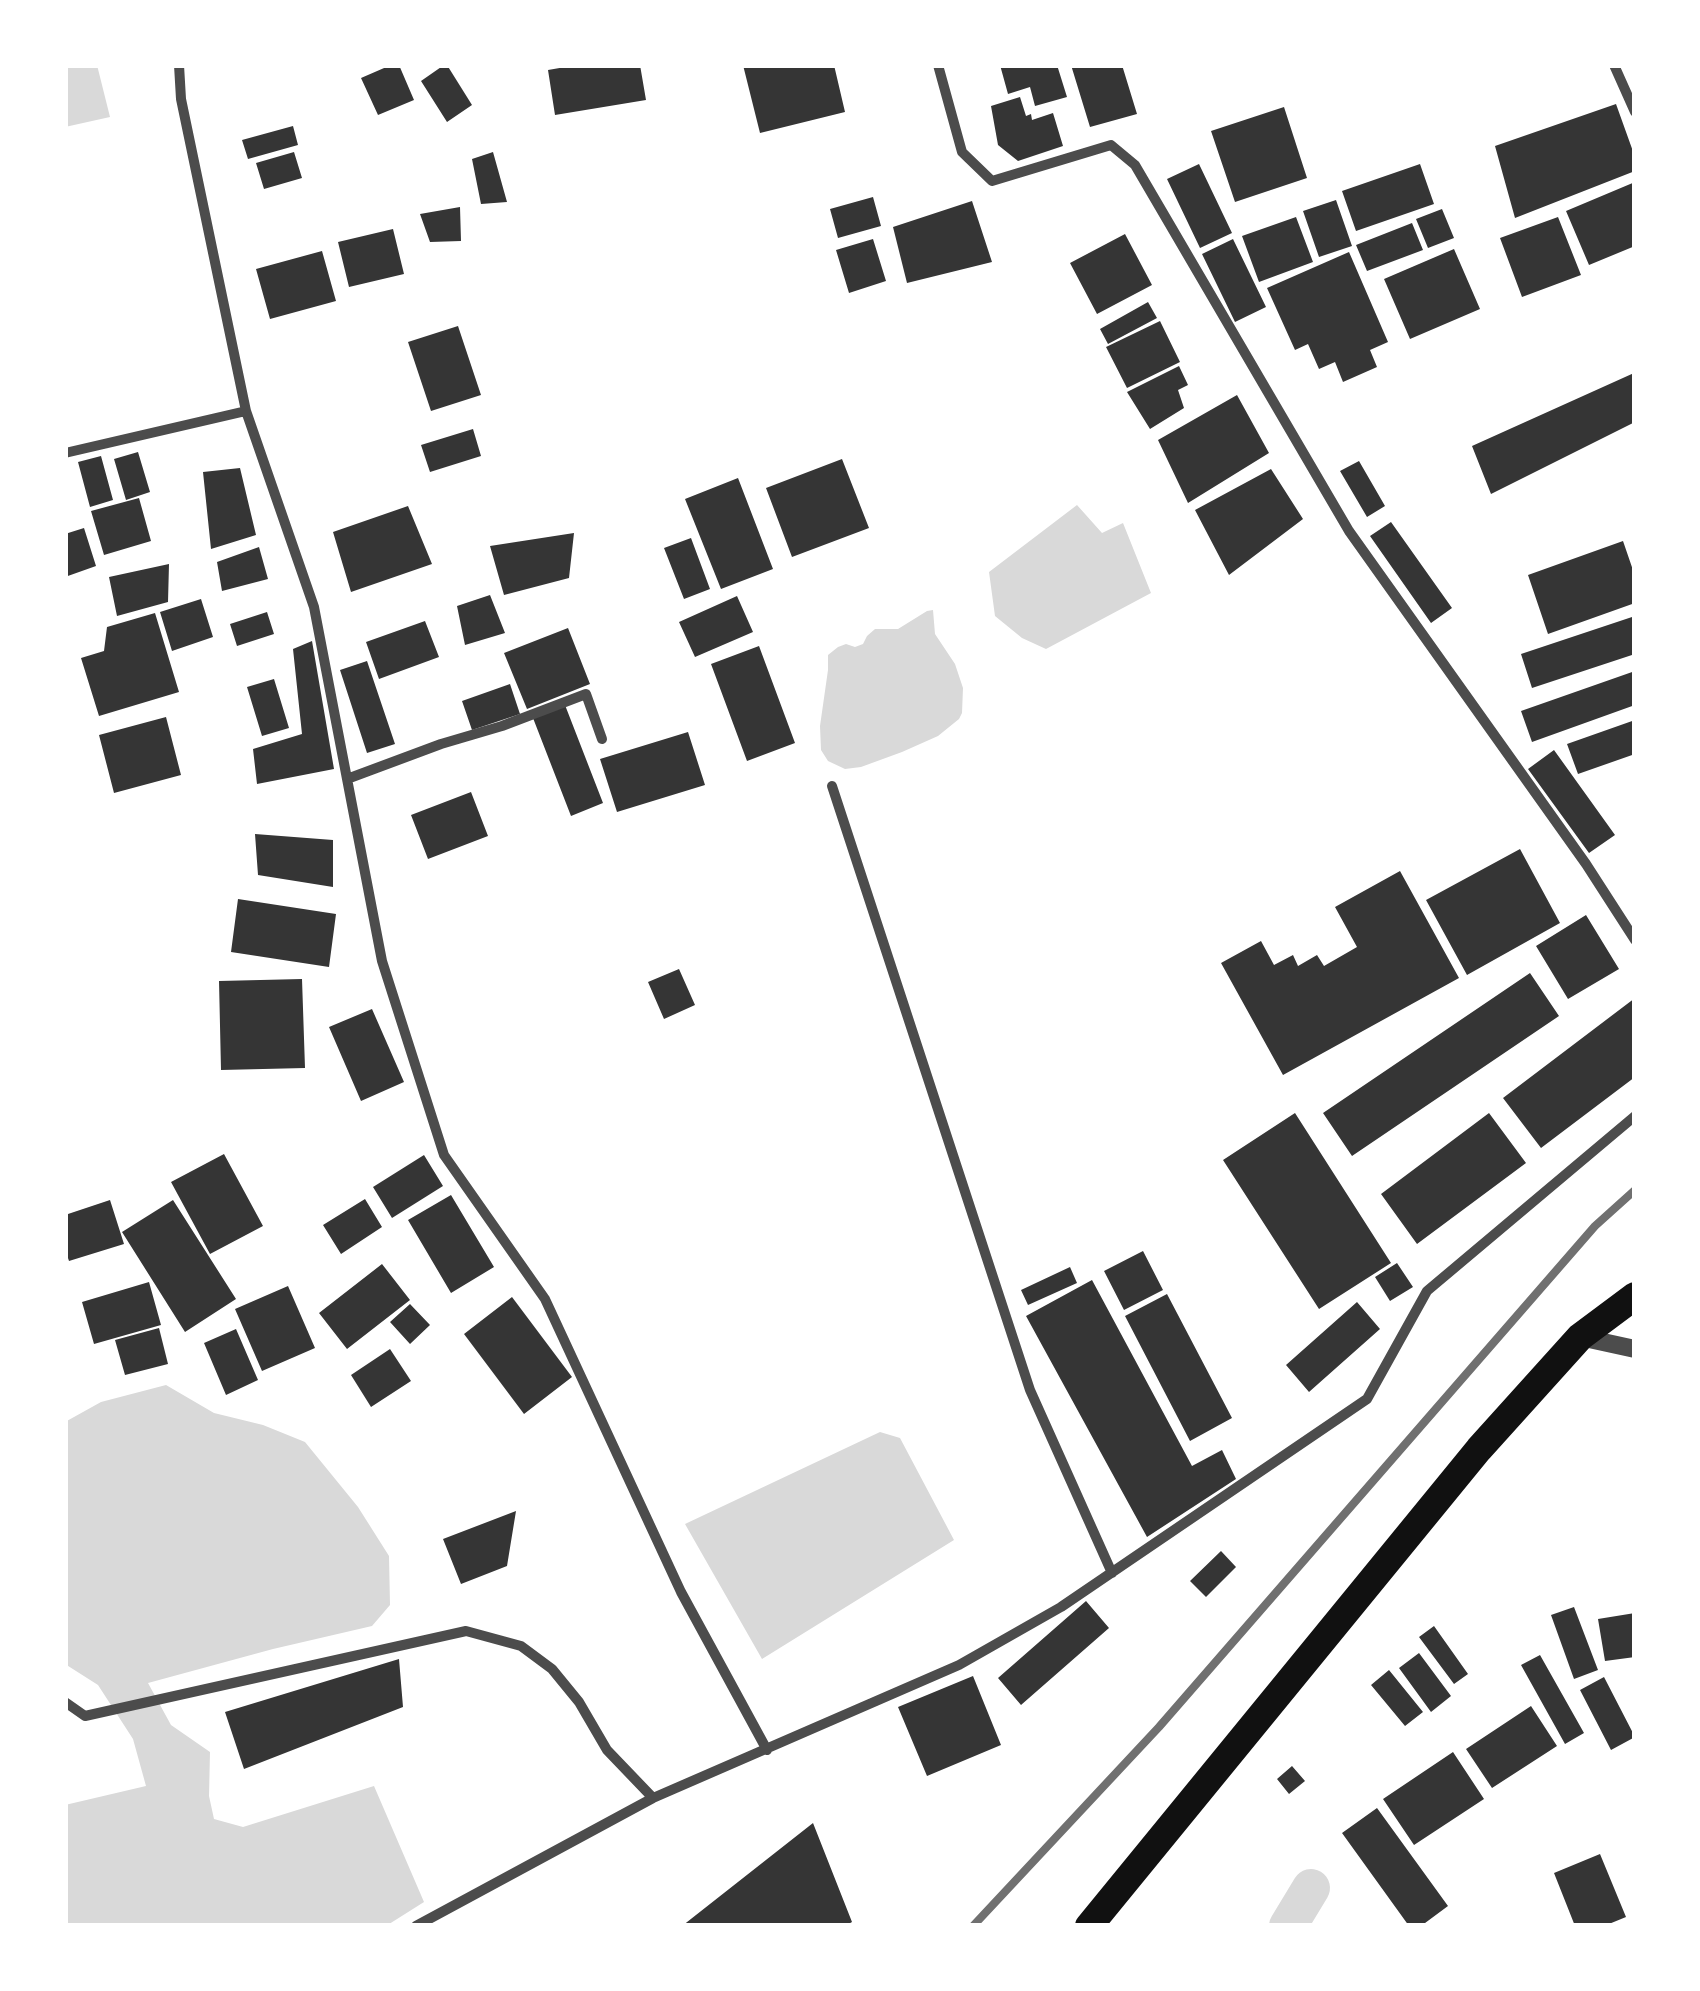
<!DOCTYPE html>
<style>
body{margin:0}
#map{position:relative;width:1700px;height:1991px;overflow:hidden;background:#fff;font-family:"IBM Plex Sans",sans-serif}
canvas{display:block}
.frame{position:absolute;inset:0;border:68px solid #fff;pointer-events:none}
</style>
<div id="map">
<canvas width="1700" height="1991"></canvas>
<div class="frame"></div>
</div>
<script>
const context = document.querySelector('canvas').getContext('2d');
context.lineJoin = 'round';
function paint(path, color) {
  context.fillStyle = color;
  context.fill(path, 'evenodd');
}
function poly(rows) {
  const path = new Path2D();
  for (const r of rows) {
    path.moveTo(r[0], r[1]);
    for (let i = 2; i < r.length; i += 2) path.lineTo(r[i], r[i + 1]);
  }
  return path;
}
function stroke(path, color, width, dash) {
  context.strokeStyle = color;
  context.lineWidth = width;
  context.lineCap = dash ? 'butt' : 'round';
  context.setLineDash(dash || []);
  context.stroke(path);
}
paint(poly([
 [65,65,97,65,110,117,65,127],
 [1077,505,1102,533,1123,523,1151,593,1046,649,1022,638,995,616,989,572],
 [933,610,935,634,955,664,963,688,962,713,959,719,938,736,902,752,861,767,845,769,828,761,821,750,820,726,828,670,828,655,838,647,846,644,855,647,863,644,867,636,875,629,898,629,927,611],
 [166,1385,214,1413,263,1425,305,1442,358,1507,389,1556,390,1605,372,1626,273,1649,148,1683,171,1725,210,1752,209,1796,214,1819,243,1827,374,1786,424,1902,386,1926,65,1926,65,1805,146,1786,133,1739,98,1685,65,1664,65,1422,101,1402],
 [880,1432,900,1438,954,1540,762,1659,685,1524]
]), '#d9d9d9');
stroke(poly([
 [1288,1926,1311,1888]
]), '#d9d9d9', 38);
paint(poly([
 [391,65,399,65,414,100,378,115,361,78],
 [444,65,447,65,472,105,447,122,421,81],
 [577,65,640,65,646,100,555,115,548,70],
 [743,65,834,65,845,112,760,133],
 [1000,65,1057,65,1067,97,1035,106,1030,87,1008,94],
 [1071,65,1122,65,1137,114,1090,127],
 [1020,97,1026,116,1031,114,1032,120,1053,113,1063,146,1018,161,998,145,991,106],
 [1616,104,1635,157,1635,171,1515,218,1495,146],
 [1284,107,1307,178,1235,202,1211,131],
 [293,126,298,145,248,159,242,140],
 [294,152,302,178,264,189,256,163],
 [493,152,507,202,481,204,472,159],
 [1199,164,1232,233,1200,248,1167,179],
 [1420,164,1434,204,1356,231,1342,191],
 [1635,182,1635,246,1589,265,1566,211],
 [873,197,881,226,838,238,830,209],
 [1336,200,1352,246,1319,257,1303,211],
 [972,201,992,262,907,283,893,227],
 [460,207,461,241,430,242,420,214],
 [1442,209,1454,238,1428,248,1416,219],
 [1296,217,1313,262,1259,282,1242,236],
 [1558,217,1581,275,1522,297,1500,238],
 [1412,223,1423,250,1367,271,1356,245],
 [393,229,404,274,349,287,338,242],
 [1125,234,1152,285,1097,314,1070,263],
 [873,239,886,281,849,293,836,250],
 [1233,239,1266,307,1235,322,1202,254],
 [1454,249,1480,309,1410,339,1384,279],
 [322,251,336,301,270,319,256,269],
 [1349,252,1388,342,1370,350,1377,367,1343,382,1335,362,1319,369,1308,344,1295,350,1267,288],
 [1148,302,1157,318,1108,344,1100,329],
 [1160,321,1180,362,1127,388,1106,347],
 [458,326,481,395,431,411,408,342],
 [1179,366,1188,385,1178,390,1184,408,1150,429,1127,392],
 [1634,373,1635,422,1491,494,1472,446],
 [1237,395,1269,453,1188,503,1158,440],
 [473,429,481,456,430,472,421,445],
 [138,452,150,492,126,500,114,459],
 [101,456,113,500,90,507,78,462],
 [842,459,869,528,792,557,766,488],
 [1359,461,1385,506,1367,517,1340,471],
 [240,468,256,535,211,549,203,472],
 [1271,469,1303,519,1229,575,1195,510],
 [738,478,773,569,721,589,685,499],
 [139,498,151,541,104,555,91,511],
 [408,506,432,564,351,592,333,532],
 [1391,522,1452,608,1431,623,1370,536],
 [84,528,96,566,65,577,65,534],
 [574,533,569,578,504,595,490,546],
 [691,538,710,589,684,599,664,548],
 [1623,541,1635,576,1635,603,1548,634,1528,575],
 [259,547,268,579,222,591,217,562],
 [169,564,168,602,117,616,109,577],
 [490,595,505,633,465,645,457,606],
 [737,596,753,632,695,657,679,622],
 [201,599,213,637,172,651,160,612],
 [267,612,274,634,237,646,230,624],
 [155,613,179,692,99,716,81,658,104,651,107,627],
 [1635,616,1635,654,1532,688,1521,654],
 [425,621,439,657,379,679,366,642],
 [568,628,590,684,527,709,504,653],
 [312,641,334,769,257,784,253,749,302,734,293,649],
 [759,646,795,743,747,761,711,664],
 [367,661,395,744,367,753,340,670],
 [1635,671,1635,705,1532,742,1521,711],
 [274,679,289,728,262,736,247,687],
 [510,684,520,714,472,730,462,701],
 [565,705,603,803,571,816,533,718],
 [166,717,181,775,114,793,99,735],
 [1635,720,1635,754,1578,774,1567,744],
 [688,732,705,785,617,812,600,759],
 [1554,750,1615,835,1589,853,1528,769],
 [471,792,488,836,428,859,411,815],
 [255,834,333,840,333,887,258,875],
 [1520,849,1560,923,1467,975,1426,900],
 [1400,871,1459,978,1283,1075,1221,963,1261,941,1274,965,1293,955,1298,966,1317,955,1324,966,1357,947,1335,907],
 [238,899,336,914,329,967,231,952],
 [1586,915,1619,969,1568,999,1536,946],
 [679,969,695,1005,664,1019,648,982],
 [1530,973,1559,1016,1352,1156,1323,1113],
 [302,979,305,1068,221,1070,219,981],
 [1635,998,1635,1077,1541,1148,1503,1098],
 [372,1009,404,1082,361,1101,329,1027],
 [1295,1113,1391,1263,1319,1309,1223,1160],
 [1489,1113,1526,1163,1417,1244,1381,1194],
 [224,1154,263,1226,210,1254,171,1182],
 [424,1155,443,1186,392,1218,373,1187],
 [451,1195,494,1267,451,1293,408,1220],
 [365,1199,382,1227,341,1254,323,1225],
 [110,1200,124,1244,69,1261,65,1249,65,1215],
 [173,1200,236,1299,185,1332,122,1232],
 [1143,1251,1163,1290,1124,1310,1104,1271],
 [1397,1263,1413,1287,1390,1301,1375,1277],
 [382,1264,410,1300,347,1349,319,1313],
 [1070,1267,1077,1283,1028,1305,1021,1290],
 [1092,1280,1192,1466,1222,1450,1236,1479,1147,1537,1026,1316],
 [149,1282,161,1325,94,1344,82,1302],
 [288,1286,315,1348,262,1371,235,1309],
 [1167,1294,1232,1418,1190,1441,1125,1316],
 [512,1297,572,1377,524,1414,464,1334],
 [1357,1302,1380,1329,1309,1392,1286,1365],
 [410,1304,430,1325,410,1344,390,1322],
 [159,1328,168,1364,125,1375,115,1340],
 [236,1329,258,1380,226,1395,204,1343],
 [390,1349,411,1381,371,1407,351,1375],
 [516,1511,507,1566,461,1584,443,1539],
 [1221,1551,1236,1567,1206,1597,1190,1581],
 [1086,1601,1109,1628,1021,1705,998,1678],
 [1574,1607,1598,1670,1574,1679,1551,1615],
 [1635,1613,1635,1657,1605,1661,1598,1619],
 [1434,1626,1468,1674,1454,1684,1419,1637],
 [1419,1653,1451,1696,1431,1712,1399,1668],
 [1540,1655,1584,1733,1565,1744,1521,1665],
 [399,1659,403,1707,244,1769,225,1712],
 [1389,1670,1423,1712,1405,1726,1371,1685],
 [973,1676,1001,1745,927,1776,898,1707],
 [1604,1677,1635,1737,1611,1750,1580,1690],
 [1531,1706,1557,1746,1492,1788,1466,1749],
 [1453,1752,1484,1799,1414,1845,1383,1799],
 [1292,1766,1305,1781,1289,1794,1277,1779],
 [1377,1808,1448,1906,1421,1926,1409,1926,1342,1833],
 [813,1823,852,1922,845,1926,682,1926],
 [1600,1854,1626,1917,1604,1926,1575,1926,1554,1873]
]), '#353535');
stroke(poly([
 [179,65,181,99,246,411,314,607,382,961,444,1155,545,1299,681,1592,767,1750],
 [938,65,962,152,992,181,1111,145,1135,165,1349,531,1586,864,1635,940],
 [1614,65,1635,112],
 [65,453,246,411],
 [347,779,441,744,502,726,586,694,602,739],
 [832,786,1030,1390,1112,1573],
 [65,1702,85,1716,466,1631,521,1646,552,1669,579,1702,607,1750,653,1798],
 [416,1926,653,1798,959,1665,1061,1607,1367,1399,1427,1291,1635,1116]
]), '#4c4c4c', 10);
stroke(poly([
 [1580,1337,1635,1349]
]), '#4c4c4c', 18);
stroke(poly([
 [1089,1926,1479,1449,1580,1337,1635,1296]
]), '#111', 28);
stroke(poly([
 [973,1926,1159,1727,1595,1226,1635,1190]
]), '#707070', 8);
</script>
